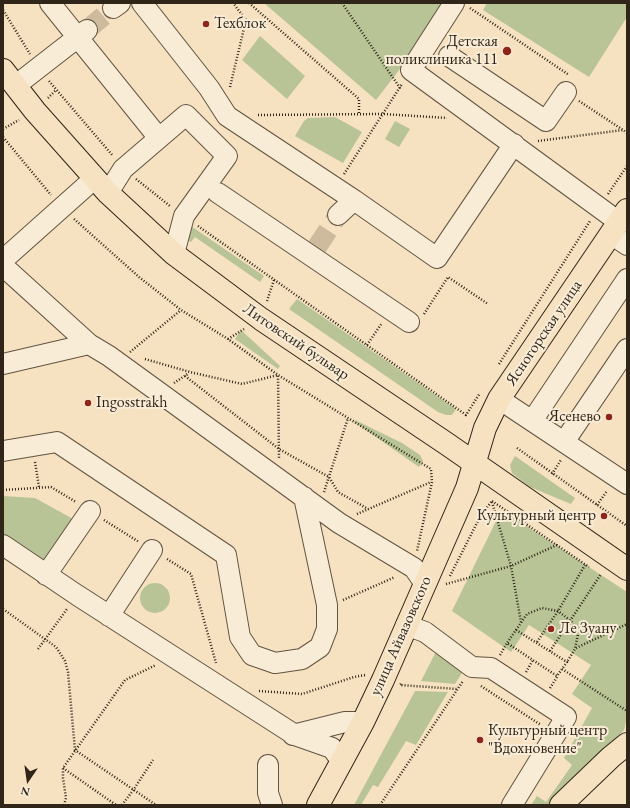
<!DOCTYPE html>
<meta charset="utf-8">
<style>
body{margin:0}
#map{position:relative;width:630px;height:808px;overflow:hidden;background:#f6e1c0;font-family:"EB Garamond",serif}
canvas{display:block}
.frame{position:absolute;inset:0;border:4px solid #2f2518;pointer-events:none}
.north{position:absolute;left:8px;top:760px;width:40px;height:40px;-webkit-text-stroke:3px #f9ecd6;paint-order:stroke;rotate:193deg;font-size:11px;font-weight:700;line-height:16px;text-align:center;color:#2f2518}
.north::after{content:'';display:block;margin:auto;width:14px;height:18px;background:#2f2518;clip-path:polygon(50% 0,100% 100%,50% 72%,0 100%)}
</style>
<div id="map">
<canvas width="630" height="808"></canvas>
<div class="frame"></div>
<div class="north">N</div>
</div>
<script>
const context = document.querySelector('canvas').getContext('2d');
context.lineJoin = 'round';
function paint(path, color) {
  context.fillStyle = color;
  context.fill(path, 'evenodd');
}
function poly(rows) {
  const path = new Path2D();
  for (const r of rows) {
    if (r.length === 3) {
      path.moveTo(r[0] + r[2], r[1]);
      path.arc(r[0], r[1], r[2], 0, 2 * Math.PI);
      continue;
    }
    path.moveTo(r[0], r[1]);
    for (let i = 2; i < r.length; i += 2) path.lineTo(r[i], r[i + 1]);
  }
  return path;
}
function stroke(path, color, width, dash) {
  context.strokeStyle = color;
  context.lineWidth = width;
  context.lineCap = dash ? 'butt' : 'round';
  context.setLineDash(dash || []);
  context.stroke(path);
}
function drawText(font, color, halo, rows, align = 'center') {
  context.font = font + ' "EB Garamond",serif';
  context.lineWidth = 4;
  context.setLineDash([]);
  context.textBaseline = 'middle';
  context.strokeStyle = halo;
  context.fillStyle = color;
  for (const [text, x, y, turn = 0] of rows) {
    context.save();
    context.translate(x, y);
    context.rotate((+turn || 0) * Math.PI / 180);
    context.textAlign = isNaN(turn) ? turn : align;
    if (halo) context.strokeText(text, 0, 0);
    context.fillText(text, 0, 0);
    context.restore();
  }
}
paint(poly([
 [264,3,451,3,376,100],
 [487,3,627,3,627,17,589,77,483,10],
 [260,36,305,76,287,99,242,60],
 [335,117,362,132,343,163,295,136,304,121,308,118],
 [395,121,410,129,399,147,385,139],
 [185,222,264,276,260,282,195,237,191,242,188,240],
 [297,299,456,409,452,415,446,415,438,412,289,309],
 [241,330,280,366,278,369,235,339],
 [355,420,402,443,420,455,423,461,419,467,354,422],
 [515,456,575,498,571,504,530,487,512,473,510,465],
 [3,496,35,498,75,520,42,564,3,536],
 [499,515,513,517,627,592,627,717,624,730,597,761,553,805,531,805,537,796,546,802,572,765,564,758,592,708,572,694,591,665,529,625,511,652,452,611],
 [155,598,15],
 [440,644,467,665,455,684,421,681],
 [415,691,448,692,416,745,406,741,378,787,373,785,361,805,354,805]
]), '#b8c496');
stroke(poly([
 [88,29,113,8],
 [317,247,338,215]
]), '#cebb9e', 20, [20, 10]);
const minor = poly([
 [50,3,158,137],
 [142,3,209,88,227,116,354,200,437,258,514,144],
 [454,3,411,70,619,222],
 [113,8,120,3],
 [449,56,546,121,566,92],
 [15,86,87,30],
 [108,193,123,169,186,115,227,156,184,216,174,254],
 [218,193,409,322],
 [338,215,354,200],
 [611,234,627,245],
 [3,260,95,178],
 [3,266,89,344,109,356,339,523,414,568,425,584],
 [3,364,89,344],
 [499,399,627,484],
 [532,421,627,279],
 [564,442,627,349],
 [3,451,57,442,226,555,240,637,252,655,275,663,302,659,320,647,327,629,327,605,304,497],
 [3,545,77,595,295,735,332,748,342,762],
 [46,575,90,511],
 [109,616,152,550],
 [406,625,425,632,472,667,491,668,566,717,512,805],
 [293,735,345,722,363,722],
 [268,765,268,793,272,805]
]);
const major = poly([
 [3,70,35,111,108,193,174,254,261,319,447,444,627,569],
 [318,805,363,722,383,680,467,488,485,428,499,399,627,210],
 [561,805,611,757,627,744]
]);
stroke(minor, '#615442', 22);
stroke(major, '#2f2518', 24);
stroke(poly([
 [249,3,359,99,359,114],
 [342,3,400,88],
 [470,8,569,75],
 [3,10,30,54],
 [49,81,113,156],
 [230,87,246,20,233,3],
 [48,98,56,90],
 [579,101,623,130],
 [258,115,383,114,447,118],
 [3,129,19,120],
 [3,137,51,195],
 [538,141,623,130,627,133],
 [344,174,402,84],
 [136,179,170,206],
 [608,194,627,166],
 [74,219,139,277,181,310,228,339,278,375,431,469,432,482,417,551],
 [198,226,466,415,480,393],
 [267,301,274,280],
 [424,314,448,277,488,304],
 [228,339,244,329],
 [367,345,382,323],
 [130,352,181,310],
 [145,359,190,372,242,384,278,375,279,458],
 [499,364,590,221],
 [185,376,279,449,329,477,338,492,368,509],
 [174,383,189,373],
 [517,448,627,526],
 [35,462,39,487],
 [552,474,561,460],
 [3,490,51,487,76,502],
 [324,492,348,418],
 [492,501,589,567],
 [492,502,511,566,521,622],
 [597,505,607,491],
 [357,514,431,482],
 [104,520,139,542],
 [167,559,191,574,216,663],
 [450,576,481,515,492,501],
 [446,584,511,566,557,545],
 [343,600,395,577],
 [3,609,56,647,65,661,68,672,75,750,156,805],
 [516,630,567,662,557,676,507,643,516,630],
 [516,630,527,614,542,608,558,611,571,621,578,634,575,649,567,662],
 [537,642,558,611,585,565],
 [576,648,627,624],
 [38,649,67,609],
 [550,651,601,574],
 [500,655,507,643],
 [562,669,627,711],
 [526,672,533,660],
 [401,684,400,685,457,689],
 [481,686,541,725],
 [550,688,557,677],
 [259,691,302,694,354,677,365,675],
 [63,768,116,805],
 [64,805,66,798,63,778,63,768,125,680,156,665],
 [122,805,134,789,153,760],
 [380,805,463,681]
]), '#2f2518', 2.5, [1, 2]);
stroke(minor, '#f9ecd6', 20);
stroke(major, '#f6e1c0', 22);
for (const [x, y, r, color] of [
 [206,24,4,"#8f2418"],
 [507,51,5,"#8f2418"],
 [88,403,4,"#8f2418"],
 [609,417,4,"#8f2418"],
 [604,516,4,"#8f2418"],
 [551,629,4,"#8f2418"],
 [480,740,4,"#8f2418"]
]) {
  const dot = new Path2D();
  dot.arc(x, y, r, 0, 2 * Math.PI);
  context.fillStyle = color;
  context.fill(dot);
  stroke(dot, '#f9ecd6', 1.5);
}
drawText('16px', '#2f2518', '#f9ecd6', [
 ["Техблок",214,24],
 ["Детская",498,42,"right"],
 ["поликлиника 111",498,60,"right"],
 ["Ingosstrakh",96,403],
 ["Ясенево",601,417,"right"],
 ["Культурный центр",596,516,"right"],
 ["Ле Зуану",559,629],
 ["Культурный центр",488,731],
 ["\"Вдохновение\"",488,749]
], 'left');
drawText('16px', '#2f2518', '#f9ecd6', [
 ["Ясногорская улица",544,333,-56],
 ["Литовский бульвар",296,342,34],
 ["улица Айвазовского",401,636,-66]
]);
</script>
